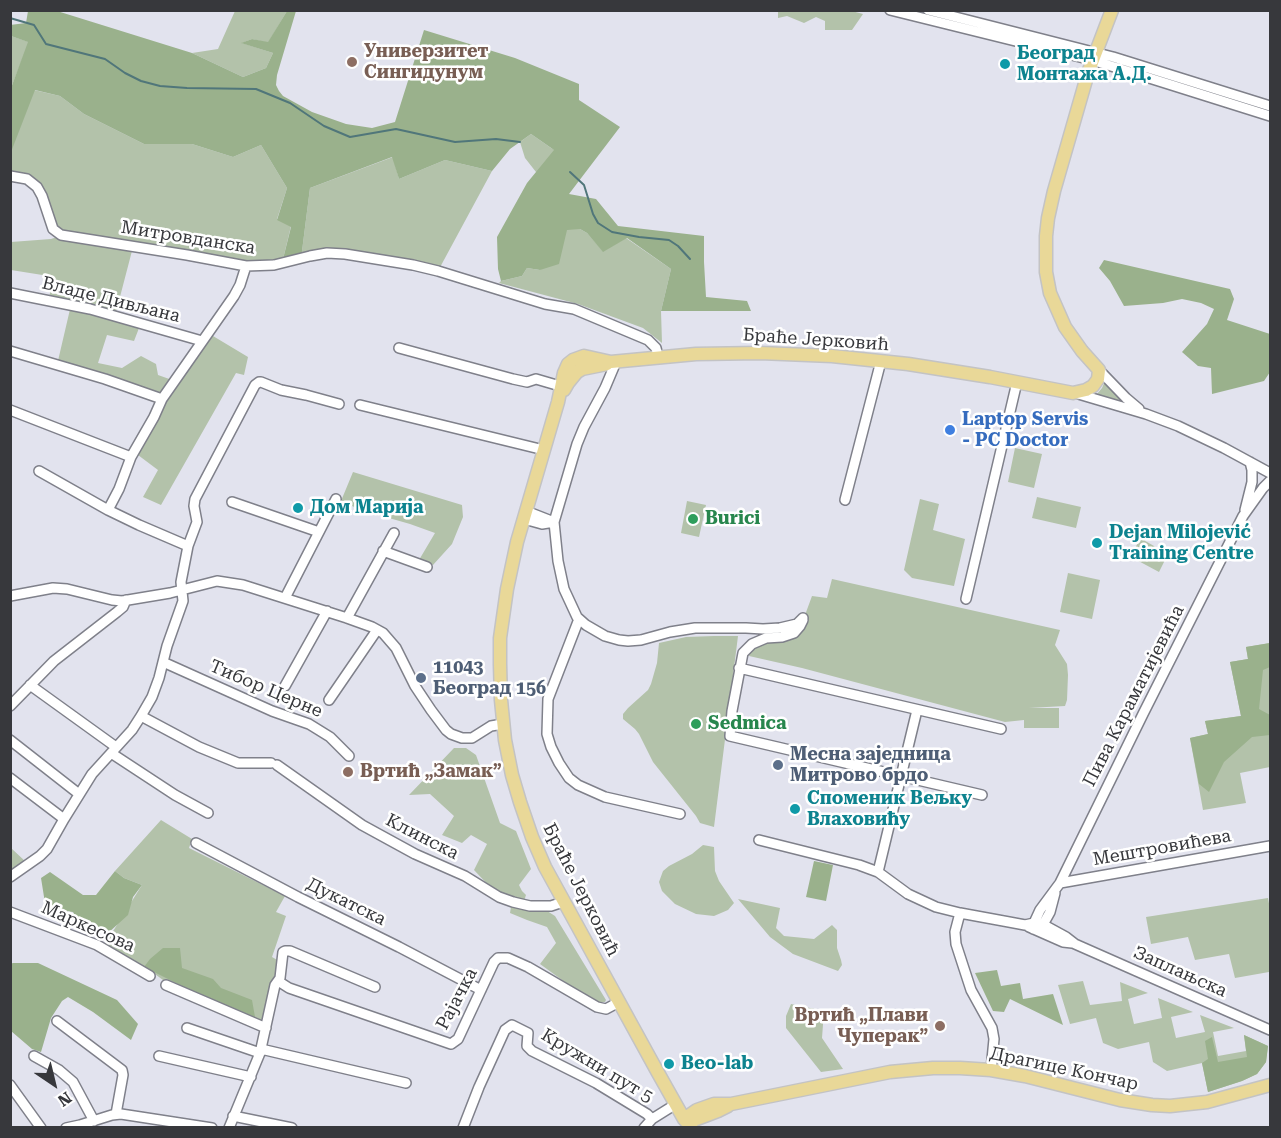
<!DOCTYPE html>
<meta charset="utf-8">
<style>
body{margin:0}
#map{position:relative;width:1281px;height:1138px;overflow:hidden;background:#e2e3ee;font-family:"Roboto Serif",serif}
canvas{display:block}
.frame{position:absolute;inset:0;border:12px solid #37383c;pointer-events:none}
.north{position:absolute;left:24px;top:1054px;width:60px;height:60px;-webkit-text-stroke:4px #fff;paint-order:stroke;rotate:145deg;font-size:16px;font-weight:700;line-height:24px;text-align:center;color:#37383c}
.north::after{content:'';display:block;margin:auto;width:21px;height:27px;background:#37383c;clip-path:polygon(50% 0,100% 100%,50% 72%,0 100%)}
</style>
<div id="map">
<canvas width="1281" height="1138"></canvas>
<div class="frame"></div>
<div class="north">N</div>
</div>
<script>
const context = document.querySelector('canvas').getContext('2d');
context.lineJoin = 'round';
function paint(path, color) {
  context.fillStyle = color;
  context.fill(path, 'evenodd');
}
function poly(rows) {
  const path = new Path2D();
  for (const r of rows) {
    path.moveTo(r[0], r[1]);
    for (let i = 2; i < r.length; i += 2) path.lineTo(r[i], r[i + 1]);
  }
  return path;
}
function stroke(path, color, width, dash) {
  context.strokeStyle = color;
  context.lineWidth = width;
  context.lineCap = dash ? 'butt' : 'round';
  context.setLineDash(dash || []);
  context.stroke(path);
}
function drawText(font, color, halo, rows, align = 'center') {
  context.font = font + ' "Roboto Serif",serif';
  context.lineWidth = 5;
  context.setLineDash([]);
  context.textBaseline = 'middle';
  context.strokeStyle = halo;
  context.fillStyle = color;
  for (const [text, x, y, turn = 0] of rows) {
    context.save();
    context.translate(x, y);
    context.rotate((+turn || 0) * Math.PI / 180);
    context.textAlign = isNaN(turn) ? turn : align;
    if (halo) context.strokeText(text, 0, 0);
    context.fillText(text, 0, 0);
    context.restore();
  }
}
paint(poly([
 [848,10,863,14,852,30,825,30,825,21,816,17,804,23,787,16,778,18,778,11],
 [235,11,287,11,268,43,252,39,242,43,273,53,266,68,243,77,192,53,218,49],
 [11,36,29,42,11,88],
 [34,90,60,96,84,114,144,144,192,144,233,157,261,145,287,188,277,219,291,226,282,263,274,265,133,247,115,316,141,323,134,341,107,335,98,363,122,368,141,356,156,364,158,375,175,381,208,333,248,357,244,375,236,373,161,505,143,497,158,470,134,452,162,399,57,365,71,305,48,300,55,277,11,270,11,242,51,239,60,236,37,187,11,176,10,152],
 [531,134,551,148,561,153,538,179,536,172,525,158,520,142],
 [393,157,399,179,445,160,492,171,438,271,345,254,301,259,310,188],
 [567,229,580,229,587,233,603,251,626,238,671,269,661,311,662,343,643,328,578,304,499,283,501,281,522,276,527,268,540,270],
 [1105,381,1129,404,1097,394,1102,388],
 [1015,448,1042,454,1034,488,1008,482],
 [353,472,462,505,463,517,452,544,433,565,419,560,435,533,410,524,361,510,341,501],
 [1037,497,1081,507,1076,528,1032,518],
 [920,499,939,504,933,530,965,539,954,586,912,578,904,570],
 [687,501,706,505,699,537,681,533],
 [1140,538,1168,554,1159,572,1131,557],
 [1068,573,1100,580,1092,619,1060,612],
 [832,579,1060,630,1055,645,1067,664,1068,675,1067,700,1065,706,1029,708,1059,708,1059,728,1024,728,1024,720,1005,722,802,668,749,656,751,649,801,626,812,596,827,598],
 [714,636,738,636,714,827,700,823,696,816,653,762,639,734,635,729,623,719,623,714,628,708,648,690,651,684,657,663,659,643,686,637],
 [1270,643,1270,767,1240,773,1246,803,1203,810,1190,738,1208,734,1205,721,1241,716,1230,662,1248,659,1246,647],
 [454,748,466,748,476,755,500,823,516,831,531,869,519,885,522,891,526,895,524,901,492,889,474,870,487,844,471,835,462,843,442,835,454,816,430,794,409,795],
 [161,820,192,839,189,848,285,896,276,912,286,916,272,957,279,961,278,977,272,980,265,1023,163,980,148,969,105,944,142,885,124,878,115,871],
 [703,845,714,847,715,871,719,881,734,903,728,910,714,916,696,914,675,904,662,891,659,882,663,871,669,866,692,854],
 [11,848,26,862,11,874],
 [1268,898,1270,909,1270,974,1269,972,1235,978,1229,954,1195,960,1188,937,1151,944,1146,917],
 [738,899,780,908,776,928,784,936,814,939,832,925,837,930,837,948,841,960,842,965,838,971,793,954,770,937],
 [511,907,544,909,555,916,606,1000,605,1002,597,1002,584,996,540,964,556,943,547,927,527,920,510,913],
 [1083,981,1090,1005,1122,1001,1120,982,1148,993,1128,999,1134,1024,1162,1018,1158,998,1193,1012,1171,1017,1176,1038,1205,1032,1200,1015,1234,1028,1213,1032,1218,1056,1246,1051,1244,1035,1268,1046,1266,1062,1257,1074,1242,1081,1208,1092,1202,1063,1167,1071,1153,1062,1149,1042,1118,1049,1103,1043,1096,1018,1070,1024,1058,985],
 [791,1004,824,1011,822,1038,843,1069,821,1072,786,1028,786,1016]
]), '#b3c2aa');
paint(poly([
 [28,11,57,11,192,53,243,77,266,68,273,53,241,43,252,39,268,42,287,11,296,11,277,75,276,85,279,91,283,96,312,112,346,124,372,128,395,122,424,30,515,58,579,84,579,100,620,127,569,194,596,199,618,226,704,236,704,262,706,297,747,301,751,311,661,311,671,269,627,238,603,252,587,233,580,229,567,230,559,264,540,270,527,268,522,276,501,281,498,269,497,237,527,183,554,150,531,134,510,149,492,171,445,160,399,179,392,157,310,188,301,259,282,263,291,227,277,220,287,188,261,145,233,157,192,144,144,144,84,114,60,96,35,90,11,152,11,88,28,42,11,36,10,25,26,23],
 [1104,260,1230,289,1234,299,1227,320,1270,334,1270,372,1264,381,1212,394,1211,368,1198,366,1182,352,1207,324,1214,309,1201,303,1182,299,1163,303,1124,306,1110,281,1099,268],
 [1270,643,1270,667,1263,670,1259,709,1270,715,1270,735,1252,737,1224,762,1209,792,1199,784,1190,738,1208,734,1205,721,1241,716,1230,662,1248,659,1246,647],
 [814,861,833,865,826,901,806,897],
 [115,871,124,878,142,885,133,897,128,915,108,933,80,924,73,912,58,910,45,903,41,878,50,872,83,895,96,895],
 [163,948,180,948,182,968,213,979,221,988,252,1000,255,1017,208,999,144,967,150,959],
 [13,963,38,963,117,1000,138,1024,131,1040,93,1012,68,997,62,1001,51,1018,41,1052,32,1049,11,1031,10,964],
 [997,970,1001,986,1020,983,1023,999,1053,994,1063,1025,1010,999,1004,1012,993,1011,975,973],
 [1244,1035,1268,1046,1266,1062,1257,1074,1242,1081,1208,1092,1202,1063,1208,1059,1205,1041,1212,1037,1218,1062,1247,1057]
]), '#9ab18c');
stroke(poly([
 [10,18,34,25,46,44,105,59,125,73,141,81,160,86,187,88,256,89,290,103,324,126,350,137,396,129,455,142,496,139,520,142],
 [570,172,584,185,593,214,598,223,612,232,639,237,669,240,678,246,690,259]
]), '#50767a', 2);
const minor = poly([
 [890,10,1092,60,1270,116],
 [928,10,1113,57,1270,106],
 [10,176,27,179,37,187,42,196,53,229,61,235,187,255,246,266,274,265,310,256,327,253,345,254,413,265,438,271,545,304,574,309,648,340,656,348,658,356],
 [10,293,90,309,202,341],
 [399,348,513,379,527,382,536,379,560,386],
 [10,351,105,379,162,399],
 [616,362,605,388,584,427,577,444,554,522,558,561,564,589,577,617,586,625,605,636,619,640,628,641,641,640,670,632,695,628,746,628,763,629,780,628,797,624,803,618],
 [1099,370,1126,398,1139,409],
 [1075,393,1146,414,1178,426,1224,448,1270,473],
 [360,405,544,450],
 [10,410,131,457],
 [39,471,108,510,139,525,188,546],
 [845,500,881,361],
 [232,502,319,532],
 [108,510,119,489,131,457,154,417,162,399,234,296,240,285,246,266],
 [1245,510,1252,482,1252,470,1250,462],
 [526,511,554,522],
 [524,519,542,524,554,522],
 [383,551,427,567],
 [10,596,53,588,67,589,112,600,122,601,170,593,217,581,243,585,347,618,372,627,383,633,396,648,415,686,431,710,446,730,451,734,462,738,472,738,491,726,503,724],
 [285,598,336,499],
 [966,599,1017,382],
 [347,618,394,533],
 [579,619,548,699,547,734,551,747,559,763,569,778,578,785,605,797,680,814],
 [803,620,800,626,794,633,782,637,766,638,752,644,743,653,732,711,730,736,982,795],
 [163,662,272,711,309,724,330,737,349,756],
 [739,668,1001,729],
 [30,685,116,747],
 [285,686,327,611],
 [329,700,377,630],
 [10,706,54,661,117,612,123,607,126,600],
 [141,716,199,747,238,763,271,763],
 [10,740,79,794],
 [111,753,175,795,208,813],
 [277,765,362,825,415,854,465,876,499,897,513,902,530,906,551,906,563,902],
 [10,778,64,819],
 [759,840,859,865,878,872,908,894,936,907,960,913,1009,922,1025,925,1034,923,1044,925,1066,937,1075,944,1270,1030],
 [196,843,298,897,399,947,481,990],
 [878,872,917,710],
 [10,877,40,856,47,849,64,819,92,774,132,730,141,716,152,697,159,678,167,646,183,601,181,582,188,546,197,522,194,506,195,499,255,385,259,382,261,382,281,390,306,395,339,404],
 [1060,883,1270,846],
 [10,912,97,945,150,976],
 [960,913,955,932,956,944,971,990,992,1028,994,1039,991,1070],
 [1029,927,1063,942,1072,943],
 [1033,929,1034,923,1040,910,1060,883,1143,714,1243,516,1263,488,1270,481],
 [1040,930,1050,912,1055,893],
 [278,981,289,988,451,1044,458,1039,494,962,498,958,508,958,528,967,597,1007,606,1009,619,1002],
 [166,985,266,1028],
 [57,1021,122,1070,123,1075,116,1114],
 [187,1028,260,1053],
 [261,1049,406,1083],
 [34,1056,59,1070,73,1082,94,1121],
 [159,1056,251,1077],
 [10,1085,41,1128],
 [233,1116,292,1128],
 [66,1128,80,1125,112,1115,121,1114,212,1128],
 [229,1128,260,1053,275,985,280,978,283,952,285,951,290,951,375,987],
 [463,1128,479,1087,505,1030,512,1025,528,1033,527,1046,532,1051,596,1083,647,1114,652,1119],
 [644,1128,652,1119,676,1104]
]);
const major = poly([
 [564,390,568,383,577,372,582,369,607,364],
 [684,1119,697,1110,714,1104,731,1104,890,1072,933,1068,960,1068,991,1070,1025,1076,1120,1100,1152,1105,1170,1106,1207,1102,1270,1085],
 [685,1119,697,1119,705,1116,718,1111,728,1106],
 [692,1128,684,1119,657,1071,545,867,532,837,520,802,512,775,505,740,501,700,500,664,500,638,507,589,517,542,558,402,564,373,568,364,573,360,584,356,611,362,696,354,760,353,832,356,908,364,990,377,1073,393,1086,390,1093,386,1098,379,1099,370,1082,351,1065,327,1050,293,1046,272,1046,236,1048,218,1054,191,1088,73,1112,10]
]);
stroke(minor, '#7f808a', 12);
stroke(major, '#c3c3c4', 15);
stroke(minor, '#fff', 9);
stroke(major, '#e9d898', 12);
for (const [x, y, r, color] of [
 [352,62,6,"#8d6e63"],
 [1005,64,6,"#0f9aa8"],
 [950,430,6,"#3f7fe0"],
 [298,508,6,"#0f9aa8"],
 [693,519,6,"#2e9e5b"],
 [1097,543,6,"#0f9aa8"],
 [421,678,6,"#5c6f8a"],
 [696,724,6,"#2e9e5b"],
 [778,765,6,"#5c6f8a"],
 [348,772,6,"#8d6e63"],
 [795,809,6,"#0f9aa8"],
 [940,1026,6,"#8d6e63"],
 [669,1064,6,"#0f9aa8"]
]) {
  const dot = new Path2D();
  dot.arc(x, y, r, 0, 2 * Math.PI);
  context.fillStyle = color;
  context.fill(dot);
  stroke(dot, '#fff', 2);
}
drawText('bold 18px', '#785e54', '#fff', [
 ["Универзитет",364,52],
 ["Сингидунум",364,73],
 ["Вртић „Замак”",360,772],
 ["Вртић „Плави",928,1016,"right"],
 ["Чуперак”",928,1037,"right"]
], 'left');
drawText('bold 18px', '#0d838f', '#fff', [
 ["Београд",1017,54],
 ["Монтажа А.Д.",1017,75],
 ["Дом Марија",310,508],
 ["Dejan Milojević",1109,533],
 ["Training Centre",1109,554],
 ["Споменик Вељку",807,799],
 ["Влаховићу",807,820],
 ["Beo-lab",681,1064]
], 'left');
drawText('18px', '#37383c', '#fff', [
 ["Митровданска",188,238,9],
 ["Владе Дивљана",111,300,14],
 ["Браће Јерковић",816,340,4],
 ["Тибор Церне",266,689,23],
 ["Пива Караматијевића",1134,696,-63],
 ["Клинска",422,837,27],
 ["Мештровићева",1162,848,-10],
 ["Браће Јерковић",581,890,63],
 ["Дукатска",346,902,26],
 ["Маркесова",88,927,24],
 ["Заплањска",1180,972,24],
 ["Рајачка",457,999,-62],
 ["Кружни пут 5",597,1066,31],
 ["Драгице Кончар",1064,1069,12]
]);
drawText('bold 18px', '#366cbe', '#fff', [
 ["Laptop Servis",962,420],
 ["- PC Doctor",962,441]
], 'left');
drawText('bold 18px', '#27864d', '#fff', [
 ["Burici",705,519],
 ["Sedmica",708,724]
], 'left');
drawText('bold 18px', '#4e5e75', '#fff', [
 ["11043",433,668],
 ["Београд 156",433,689],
 ["Месна заједница",790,755],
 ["Митрово брдо",790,776]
], 'left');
</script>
